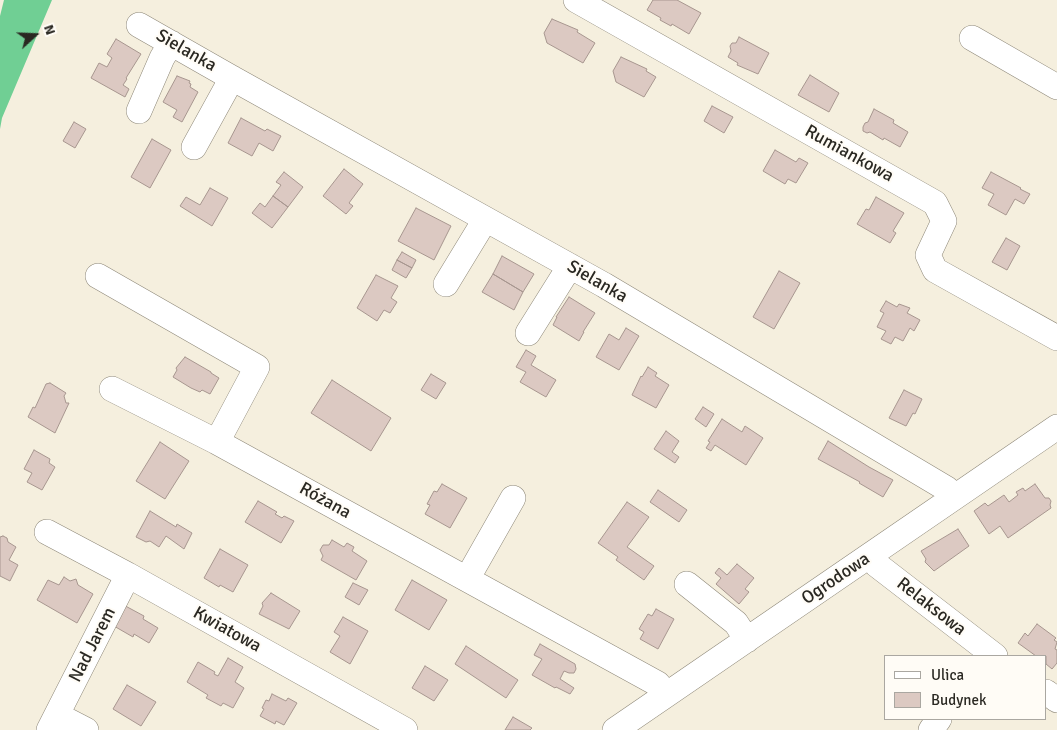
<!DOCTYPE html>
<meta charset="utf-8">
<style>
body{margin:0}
#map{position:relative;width:1057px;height:730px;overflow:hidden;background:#f5efde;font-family:Signika,sans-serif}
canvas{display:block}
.legend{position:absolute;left:884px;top:655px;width:162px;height:65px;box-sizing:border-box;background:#fffcf6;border:1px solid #aaa7a1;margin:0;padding:6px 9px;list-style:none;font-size:15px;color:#2a2822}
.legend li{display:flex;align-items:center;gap:10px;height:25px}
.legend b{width:25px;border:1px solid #aaa7a1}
.north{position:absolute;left:10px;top:10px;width:50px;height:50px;-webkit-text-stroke:4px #fffcf6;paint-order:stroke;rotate:70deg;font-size:14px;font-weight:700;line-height:20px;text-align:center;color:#2a2822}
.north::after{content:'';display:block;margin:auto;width:18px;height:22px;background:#2a2822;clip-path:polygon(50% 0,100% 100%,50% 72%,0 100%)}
</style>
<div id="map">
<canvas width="1057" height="730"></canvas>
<ul class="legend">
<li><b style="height:6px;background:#fff"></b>Ulica</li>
<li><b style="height:14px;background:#dcc9c2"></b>Budynek</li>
</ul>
<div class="north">N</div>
</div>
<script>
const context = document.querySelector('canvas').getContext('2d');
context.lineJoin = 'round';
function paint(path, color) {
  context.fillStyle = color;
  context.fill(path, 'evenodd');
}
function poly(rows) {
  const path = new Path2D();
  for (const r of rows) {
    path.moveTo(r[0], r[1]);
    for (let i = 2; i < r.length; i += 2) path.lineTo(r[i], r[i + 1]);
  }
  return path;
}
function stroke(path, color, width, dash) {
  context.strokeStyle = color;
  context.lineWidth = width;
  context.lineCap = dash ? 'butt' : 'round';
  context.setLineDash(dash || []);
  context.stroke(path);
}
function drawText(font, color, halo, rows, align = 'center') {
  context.font = font + ' Signika,sans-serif';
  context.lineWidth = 4;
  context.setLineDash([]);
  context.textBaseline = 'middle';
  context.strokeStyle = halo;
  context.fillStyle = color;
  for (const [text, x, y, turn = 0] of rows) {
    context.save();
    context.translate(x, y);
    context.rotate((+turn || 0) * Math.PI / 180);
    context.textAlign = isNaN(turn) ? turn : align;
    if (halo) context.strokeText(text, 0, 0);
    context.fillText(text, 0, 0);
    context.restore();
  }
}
paint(poly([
 [4,0,52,0,2,118,0,129,0,16]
]), '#70cf94');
const building = poly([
 [653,0,677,0,701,13,689,34,672,24,671,26,660,20,661,18,647,10,653,0],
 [552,19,578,30,577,32,595,43,583,63,547,43,544,33,552,19],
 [739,37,769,53,758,74,737,65,738,63,728,57,731,51,730,46,732,43,736,43,739,37],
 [116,39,141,54,126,78,127,79,123,85,129,89,125,97,91,78,99,63,107,67,112,58,107,54,116,39],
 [621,57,647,69,646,71,656,77,644,97,616,82,613,71,621,57],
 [810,75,839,93,829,112,798,95,810,75],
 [177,76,190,81,189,83,191,84,190,87,198,92,182,122,173,117,177,110,163,102,177,76],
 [712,106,733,117,724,133,704,121,712,106],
 [874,109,894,120,893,123,908,132,900,147,884,138,883,140,870,132,867,133,863,131,863,127,865,123,868,122,874,109],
 [241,118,265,131,267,129,281,136,273,151,259,143,252,156,228,143,241,118],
 [74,122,86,129,75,148,63,141,74,122],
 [152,139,171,150,150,188,131,177,152,139],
 [775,150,796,162,799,158,808,163,796,183,788,179,785,184,763,171,775,150],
 [344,169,363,184,349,203,353,206,346,214,323,196,344,169],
 [284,172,303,187,288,207,273,196,281,185,276,182,284,172],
 [991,172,1021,188,1020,189,1030,194,1024,204,1015,199,1006,215,988,205,994,194,982,188,991,172],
 [210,188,228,198,212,226,180,206,186,197,200,205,210,188],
 [273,196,288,207,272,228,252,213,260,203,265,207,273,196],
 [876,197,904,213,893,231,896,233,890,243,857,224,866,209,869,210,876,197],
 [416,208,451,226,434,260,398,241,416,208],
 [1006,238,1020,246,1007,270,992,262,1006,238],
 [402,252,416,260,412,268,397,260,402,252],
 [502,256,534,274,523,292,493,274,502,256],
 [397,260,412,268,406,278,392,270,397,260],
 [779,271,800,283,774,329,753,317,779,271],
 [493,274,523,292,514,310,482,292,493,274],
 [376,275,398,286,391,298,397,302,390,313,384,310,377,321,357,308,376,275],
 [569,297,595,313,583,332,584,332,579,341,553,325,557,317,556,317,569,297],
 [886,301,897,307,899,304,910,308,907,313,920,320,914,331,910,328,903,341,895,337,891,344,881,339,886,331,877,327,884,313,880,311,886,301],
 [626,328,639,336,619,370,596,357,609,334,619,340,626,328],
 [526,350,536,356,531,365,556,380,546,397,520,382,526,372,516,367,526,350],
 [185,357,211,372,211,373,219,378,210,394,202,390,200,392,191,388,173,377,177,370,176,368,185,357],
 [648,367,657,373,655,376,669,385,656,408,632,395,641,376,642,377,648,367],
 [431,374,446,383,436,399,421,390,431,374],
 [332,380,391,418,371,451,311,413,332,380],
 [50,383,66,393,64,396,66,403,69,403,55,433,28,417,33,407,35,408,46,384,50,383],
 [904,390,922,399,915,414,913,413,906,426,889,418,904,390],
 [703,407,714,414,706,427,695,419,703,407],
 [722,419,742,432,745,426,763,438,746,465,715,445,711,451,706,448,710,442,708,441,722,419],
 [666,431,679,441,672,452,679,457,675,463,654,449,666,431],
 [828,441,869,467,893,480,883,497,859,483,860,482,818,459,828,441],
 [160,442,189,461,165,499,136,481,160,442],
 [34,450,50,459,49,463,55,467,42,490,27,482,32,473,24,469,34,450],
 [442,484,467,498,450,528,425,514,430,505,427,504,434,491,437,492,442,484],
 [1035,484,1045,498,1049,498,1051,501,1050,505,1051,508,1008,538,1000,526,989,534,974,511,985,503,988,506,1004,495,1009,502,1018,495,1016,492,1023,488,1025,491,1035,484],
 [658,490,687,510,679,522,650,502,658,490],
 [258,501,277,512,275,514,282,518,284,516,294,521,281,543,245,522,258,501],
 [627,502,649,517,627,547,654,566,644,580,616,560,618,557,598,543,627,502],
 [150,511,176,527,177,524,192,533,184,549,166,536,159,547,150,541,146,542,136,537,150,511],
 [958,529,969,546,934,571,925,562,926,559,921,551,958,529],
 [3,536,7,538,8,542,16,547,9,560,18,565,10,581,0,576,0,537,3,536],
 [332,540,344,547,347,543,354,547,352,551,367,561,356,580,321,560,323,556,320,550,323,545,329,545,332,540],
 [220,549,248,565,233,592,220,585,219,587,204,578,220,549],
 [737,564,754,578,745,589,749,592,739,604,716,584,721,578,715,573,719,568,727,575,737,564],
 [64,577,70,581,76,579,78,585,93,594,77,623,37,600,48,580,59,585,64,577],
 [412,580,447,600,429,630,395,610,412,580],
 [353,583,368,590,359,605,345,597,353,583],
 [271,593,300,611,289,629,259,614,263,606,262,603,271,593],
 [118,602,144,616,143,619,158,628,149,643,134,634,133,637,107,622,118,602],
 [656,609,674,619,658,649,640,639,644,632,639,629,648,614,652,616,656,609],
 [343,617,368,631,350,664,330,652,340,636,334,632,343,617],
 [1037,624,1056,638,1054,640,1057,642,1055,649,1057,650,1057,663,1052,669,1046,664,1046,656,1036,656,1018,643,1025,633,1028,636,1037,624],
 [540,644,575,664,576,669,574,673,569,673,564,671,560,679,574,688,570,694,556,687,555,688,532,675,542,659,534,655,540,644],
 [466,646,518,680,506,698,455,664,466,646],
 [228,658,243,667,235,682,244,688,233,708,223,703,221,706,206,698,208,695,187,682,198,662,215,672,214,674,218,676,228,658],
 [425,666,448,680,434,701,412,688,425,666],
 [127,685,156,702,141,726,113,709,127,685],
 [272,694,286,701,288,698,297,703,284,725,276,721,275,724,260,716,264,709,262,708,266,700,269,701,272,694],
 [513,717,532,728,530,730,505,730,513,717]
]);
paint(building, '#dcc9c2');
stroke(building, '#a7968f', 1);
const minor = poly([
 [576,0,935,203,944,221,928,255,935,270,1057,338],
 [139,25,232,78,604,285,947,489,954,497],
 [972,38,1057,87],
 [139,111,162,58,171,43],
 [194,147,232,78],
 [98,276,257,367,217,442,658,684,666,694],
 [446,284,485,220],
 [528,333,570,266],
 [112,389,217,442],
 [47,532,128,575,405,730],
 [870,556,877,565,995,656],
 [467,579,513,498],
 [687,584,736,623,747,640],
 [1046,692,1057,700],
 [57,715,86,730],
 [49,730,128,575],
 [615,730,1057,427],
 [931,730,939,719]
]);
stroke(minor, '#8d8778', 26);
stroke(minor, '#fff', 25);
drawText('18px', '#2a2822', '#fffcf6', [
 ["Sielanka",186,51,30],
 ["Rumiankowa",849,154,29],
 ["Sielanka",597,282,30],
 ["Różana",325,501,29],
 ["Ogrodowa",836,579,-34],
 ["Relaksowa",931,607,38],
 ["Kwiatowa",227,630,29],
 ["Nad Jarem",93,645,-63]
]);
</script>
